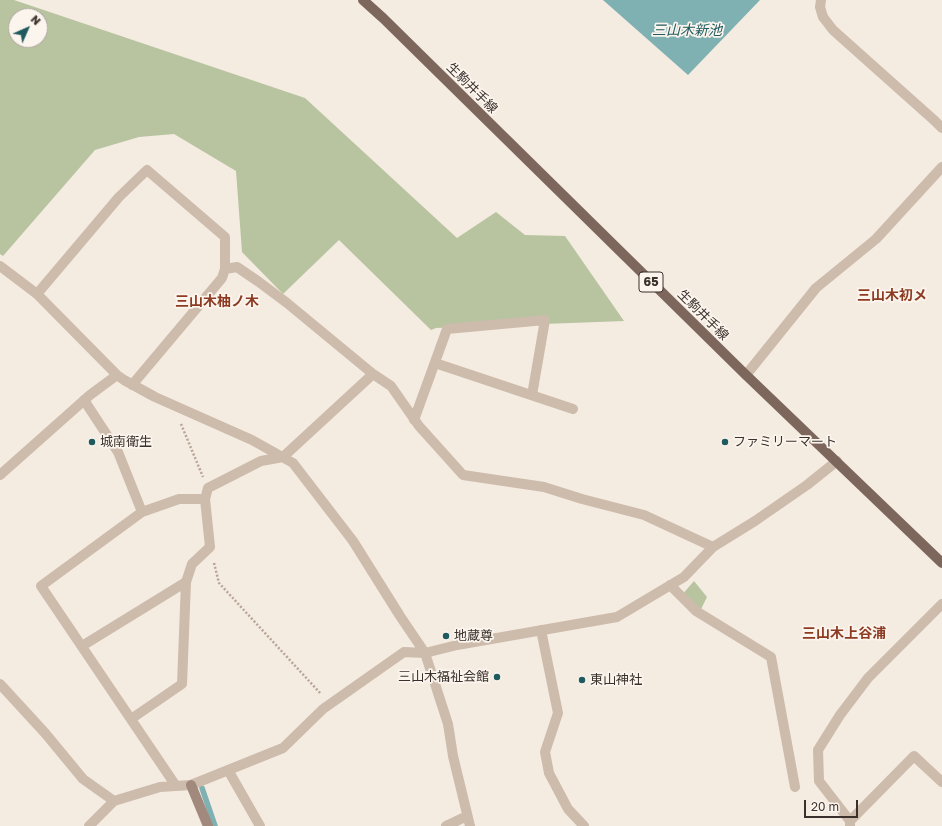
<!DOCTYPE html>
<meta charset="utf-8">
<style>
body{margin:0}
#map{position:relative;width:942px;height:826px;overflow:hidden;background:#f4ebe1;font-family:"Golos Text",sans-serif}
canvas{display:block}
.north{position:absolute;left:8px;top:8px;width:40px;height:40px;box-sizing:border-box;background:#fbf5ee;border:1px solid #aea6a0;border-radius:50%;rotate:45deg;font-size:11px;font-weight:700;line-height:16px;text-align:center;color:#3b302b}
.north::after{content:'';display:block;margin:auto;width:14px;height:18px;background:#1f5a5e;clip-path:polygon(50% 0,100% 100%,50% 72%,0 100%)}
.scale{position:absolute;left:804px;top:800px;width:54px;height:18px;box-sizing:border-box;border:2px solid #3b302b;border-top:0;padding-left:5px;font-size:12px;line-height:14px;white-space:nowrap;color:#3b302b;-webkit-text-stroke:3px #fbf5ee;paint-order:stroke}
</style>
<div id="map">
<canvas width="942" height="826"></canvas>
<div class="north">N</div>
<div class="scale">20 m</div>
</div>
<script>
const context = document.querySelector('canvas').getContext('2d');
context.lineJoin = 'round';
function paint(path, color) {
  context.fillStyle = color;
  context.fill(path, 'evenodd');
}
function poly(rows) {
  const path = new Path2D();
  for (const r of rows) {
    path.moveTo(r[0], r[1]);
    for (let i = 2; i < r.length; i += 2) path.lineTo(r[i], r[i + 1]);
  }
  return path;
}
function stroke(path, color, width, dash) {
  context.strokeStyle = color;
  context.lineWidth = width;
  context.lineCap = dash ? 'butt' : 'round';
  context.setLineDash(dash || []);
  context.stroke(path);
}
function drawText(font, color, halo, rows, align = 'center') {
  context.font = font + ' "Golos Text","Noto Sans JP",sans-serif';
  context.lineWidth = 3.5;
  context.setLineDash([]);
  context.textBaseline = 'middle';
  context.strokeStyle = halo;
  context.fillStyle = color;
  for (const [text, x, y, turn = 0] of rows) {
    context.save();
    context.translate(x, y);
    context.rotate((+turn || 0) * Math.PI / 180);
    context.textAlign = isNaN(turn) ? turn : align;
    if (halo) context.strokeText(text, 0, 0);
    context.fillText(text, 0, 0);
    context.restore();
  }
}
paint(poly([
 [0,0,14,0,305,98,457,238,496,212,525,235,565,236,624,321,436,328,431,330,339,240,283,294,242,252,236,171,174,134,139,137,95,150,3,256,0,254],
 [16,16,40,16,40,40,16,40],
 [694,581,707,597,701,609,681,596]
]), '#b8c4a0');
paint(poly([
 [603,0,760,0,688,75]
]), '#7fb0b2');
stroke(poly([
 [202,788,215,826]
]), '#7fb0b2', 5.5);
stroke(poly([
 [181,424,203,477],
 [214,563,219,583,321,694]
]), '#b9a596', 2.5, [2, 2]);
stroke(poly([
 [821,0,820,7,823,17,833,30,935,121,942,128],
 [0,266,37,294,117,375,124,380,155,397,252,440,293,463,353,541,400,616,425,653,448,724,453,756,470,826],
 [37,294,119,197,147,170,225,237,225,269,237,267,259,282,287,303,373,374,391,386,419,426,463,475,544,487,582,499,644,515,713,547],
 [435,363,573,409],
 [746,375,816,288,876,239,942,167],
 [132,385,222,278,225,269],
 [84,400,118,452,142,512],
 [414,420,447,329,545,320,532,395],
 [0,475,90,395,117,375],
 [670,585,696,611,771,657,795,787],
 [541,630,558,713,545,752,549,773,568,809,584,826],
 [82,646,186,582],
 [0,684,45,733,83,779,114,801],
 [131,719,182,684,186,582,192,564,210,547,205,499,208,488,261,461,283,457,373,374],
 [228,770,260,826],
 [176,786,41,586,142,512,179,499,205,499],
 [850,821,914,756,942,782],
 [89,826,114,801,160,787,191,785,283,748,323,709,404,652,425,653,457,645,617,617,684,577,713,547,755,521,807,485,837,461],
 [446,826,467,816],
 [850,826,850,821,819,781,818,750,840,715,868,678,942,604]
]), '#cdbbac', 10);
stroke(poly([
 [191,785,208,826]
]), '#a18a7d', 10);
stroke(poly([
 [363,0,383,18,746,375,942,563]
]), '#7d675c', 10);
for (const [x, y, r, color] of [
 [92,442,4,"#1f5a5e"],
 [725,442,4,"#1f5a5e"],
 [446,636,4,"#1f5a5e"],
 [497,677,4,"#1f5a5e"],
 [582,680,4,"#1f5a5e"]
]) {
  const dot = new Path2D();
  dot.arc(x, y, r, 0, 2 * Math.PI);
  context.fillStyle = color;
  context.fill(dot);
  stroke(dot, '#fbf5ee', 1.5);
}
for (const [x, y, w] of [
 [651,282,24]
]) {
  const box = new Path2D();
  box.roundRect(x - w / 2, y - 10, w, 20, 3);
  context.fillStyle = '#fbf5ee';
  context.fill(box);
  stroke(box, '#3b302b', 1);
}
drawText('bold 12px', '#3b302b', null, [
 ["65",651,282]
]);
drawText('13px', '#3b302b', '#fbf5ee', [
 ["生駒井手線",472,88,45],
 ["生駒井手線",703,315,45]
]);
drawText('13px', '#3b302b', '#fbf5ee', [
 ["城南衛生",100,442],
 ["ファミリーマート",733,442],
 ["地蔵尊",454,636],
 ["三山木福祉会館",489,677,"right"],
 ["東山神社",590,680]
], 'left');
drawText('italic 14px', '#1f5a5e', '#fbf5ee', [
 ["三山木新池",687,31]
]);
drawText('bold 14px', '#8c3b22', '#fbf5ee', [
 ["三山木初メ",892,296],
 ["三山木柚ノ木",217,302],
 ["三山木上谷浦",844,634]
]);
</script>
